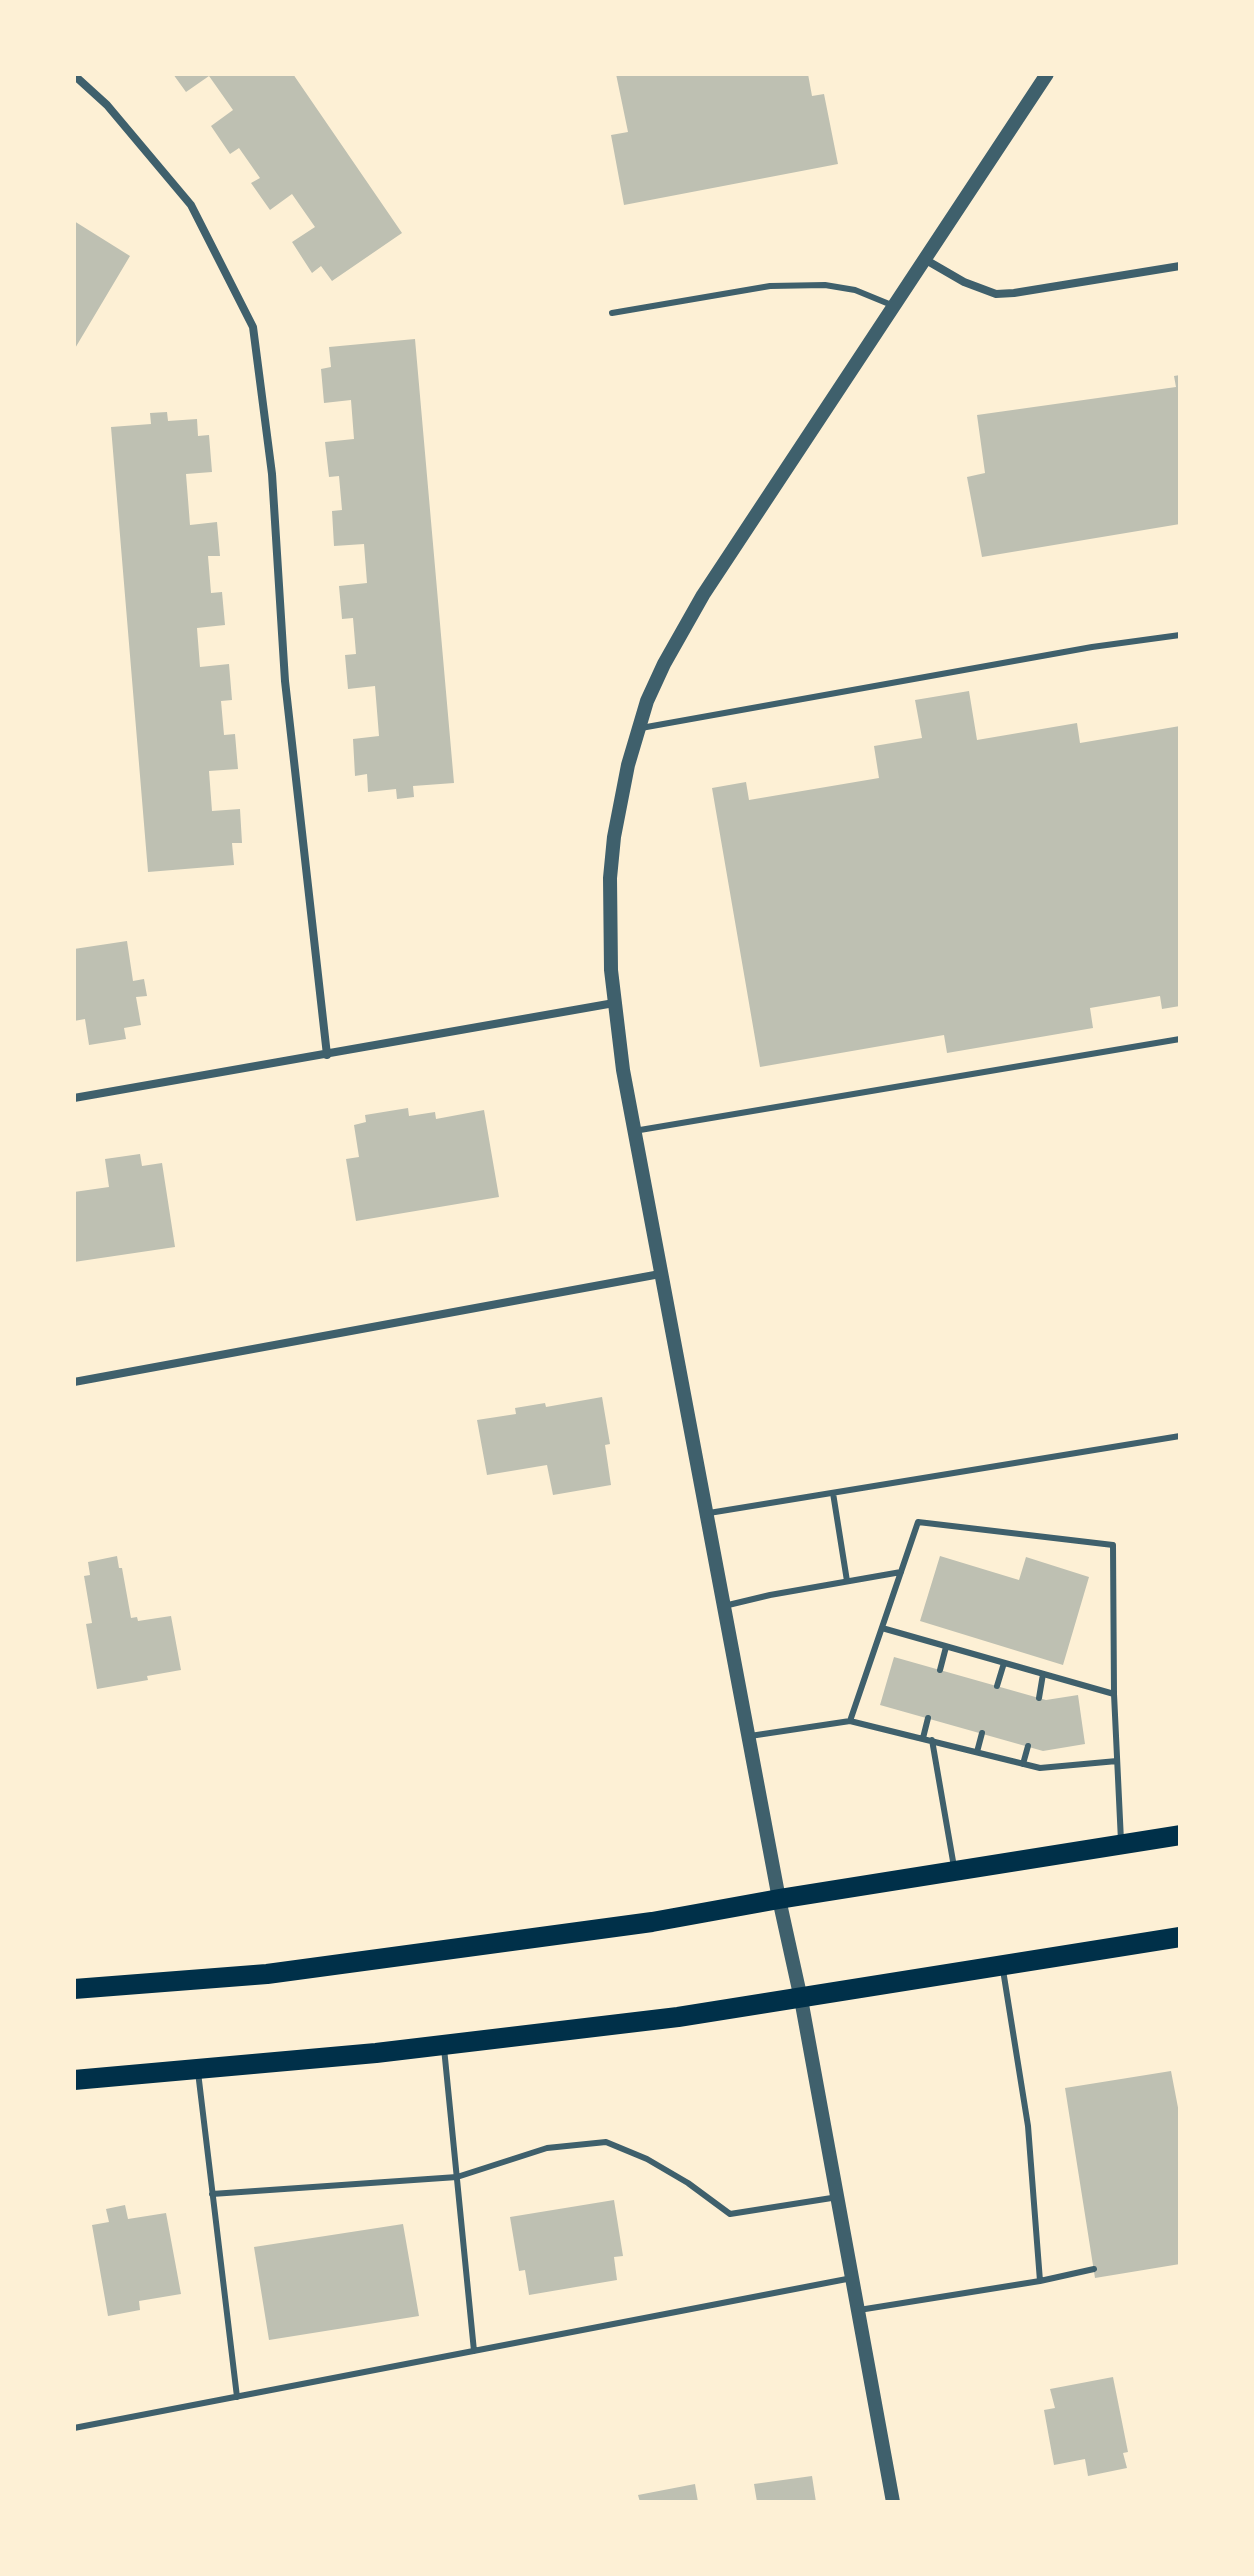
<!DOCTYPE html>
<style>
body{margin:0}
#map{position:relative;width:1254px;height:2576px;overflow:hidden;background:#fdf0d5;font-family:Jost,sans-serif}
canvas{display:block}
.frame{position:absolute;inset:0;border:76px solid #fdf0d5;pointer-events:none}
</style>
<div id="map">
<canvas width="1254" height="2576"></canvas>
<div class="frame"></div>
</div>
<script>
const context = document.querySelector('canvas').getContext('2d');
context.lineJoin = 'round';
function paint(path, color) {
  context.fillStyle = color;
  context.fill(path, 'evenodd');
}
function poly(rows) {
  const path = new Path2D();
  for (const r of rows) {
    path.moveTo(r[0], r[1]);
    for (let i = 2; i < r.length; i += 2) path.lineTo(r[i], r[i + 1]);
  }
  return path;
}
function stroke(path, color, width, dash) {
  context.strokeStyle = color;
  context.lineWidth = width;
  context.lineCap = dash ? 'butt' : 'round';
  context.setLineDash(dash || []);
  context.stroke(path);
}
paint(poly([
 [173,74,293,74,402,233,332,281,321,266,312,273,292,242,315,227,292,194,270,210,251,183,260,178,239,148,230,154,211,126,233,110,209,76,186,92],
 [616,74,808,74,812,96,824,94,838,164,624,205,611,135,628,132],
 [74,221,130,256,74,350],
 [415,339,454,783,413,786,414,797,397,799,396,789,368,792,367,774,355,776,353,739,379,736,375,686,348,689,345,655,356,654,353,618,342,619,339,586,367,583,364,544,334,546,332,511,342,510,339,476,329,477,325,442,354,439,351,400,324,403,321,369,331,367,329,347],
 [1180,375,1180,524,982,557,967,477,985,473,977,415,1176,387,1174,376],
 [167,412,168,421,197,419,198,436,209,435,212,472,186,474,190,525,217,522,220,556,208,556,211,593,222,592,225,625,197,628,200,667,229,664,232,700,221,701,224,735,235,734,238,769,209,771,212,811,240,809,242,843,232,843,234,865,148,872,111,427,151,424,150,413],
 [969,691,977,740,1077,723,1080,743,1180,726,1180,1006,1162,1009,1160,996,1090,1008,1093,1028,947,1053,944,1035,760,1067,712,788,746,782,749,800,879,778,874,746,922,738,915,700],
 [127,941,133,981,144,979,147,996,136,997,141,1025,124,1028,126,1039,89,1045,85,1019,74,1021,74,949],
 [408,1108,409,1116,435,1112,436,1119,484,1110,499,1197,356,1221,346,1159,359,1157,354,1125,366,1122,365,1115],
 [140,1154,142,1166,162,1163,175,1247,74,1262,74,1192,109,1187,105,1159],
 [602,1397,610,1444,605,1445,611,1485,553,1495,547,1465,487,1475,477,1420,516,1414,515,1408,545,1403,546,1407],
 [117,1556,119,1568,122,1568,131,1618,137,1617,138,1621,171,1616,181,1670,147,1676,148,1680,97,1689,86,1624,92,1623,84,1576,90,1575,88,1562],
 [940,1556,1019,1580,1026,1557,1089,1577,1063,1665,920,1621],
 [894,1657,1046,1700,1078,1695,1085,1744,1043,1751,880,1705],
 [1171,2071,1180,2118,1180,2264,1095,2278,1065,2088],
 [614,2200,623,2256,614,2257,617,2280,529,2295,525,2270,519,2271,510,2217],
 [125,2205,128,2219,166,2213,181,2294,139,2301,140,2310,108,2316,92,2225,109,2222,106,2209],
 [403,2224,419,2316,269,2340,254,2247],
 [1113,2377,1128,2452,1123,2453,1127,2468,1088,2476,1085,2459,1054,2465,1044,2410,1055,2408,1050,2389],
 [812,2476,816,2502,757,2502,754,2484],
 [695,2484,698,2502,640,2502,638,2495]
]), '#bec0b2');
stroke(poly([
 [612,313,770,286,825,285,855,290,894,306],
 [641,728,1092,647,1180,635],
 [634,1131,1180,1039],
 [833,1493,847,1581],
 [709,1513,1180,1436],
 [724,1606,770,1595,901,1572],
 [882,1628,1114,1694],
 [940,1670,946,1647],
 [997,1686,1004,1663],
 [1039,1698,1043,1674],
 [750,1736,850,1721],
 [923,1738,928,1718],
 [932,1740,954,1867],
 [977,1752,982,1733],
 [1117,1761,1040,1768,850,1721,918,1522,1113,1545,1114,1694,1121,1841],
 [1023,1764,1028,1746],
 [444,2048,474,2351],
 [198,2072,237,2397],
 [212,2194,457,2177,547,2148,606,2142,647,2159,688,2183,730,2214,838,2197],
 [1040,2281,1094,2269],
 [859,2310,1040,2281,1028,2126,1003,1970],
 [74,2428,852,2278]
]), '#3f606c', 6);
stroke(poly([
 [74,75,107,105,191,205,253,327,272,474,285,681,327,1055],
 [926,260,964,282,996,294,1014,293,1180,266],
 [74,1098,614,1003],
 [74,1382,660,1274]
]), '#3f606c', 8);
stroke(poly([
 [893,2502,801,1999,779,1899,623,1070,611,970,610,878,614,837,628,765,647,701,664,664,703,595,1047,74]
]), '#3f606c', 14);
stroke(poly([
 [74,1989,267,1974,652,1922,779,1899,1180,1835],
 [74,2080,376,2053,678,2017,1180,1937]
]), '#003049', 20);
</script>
